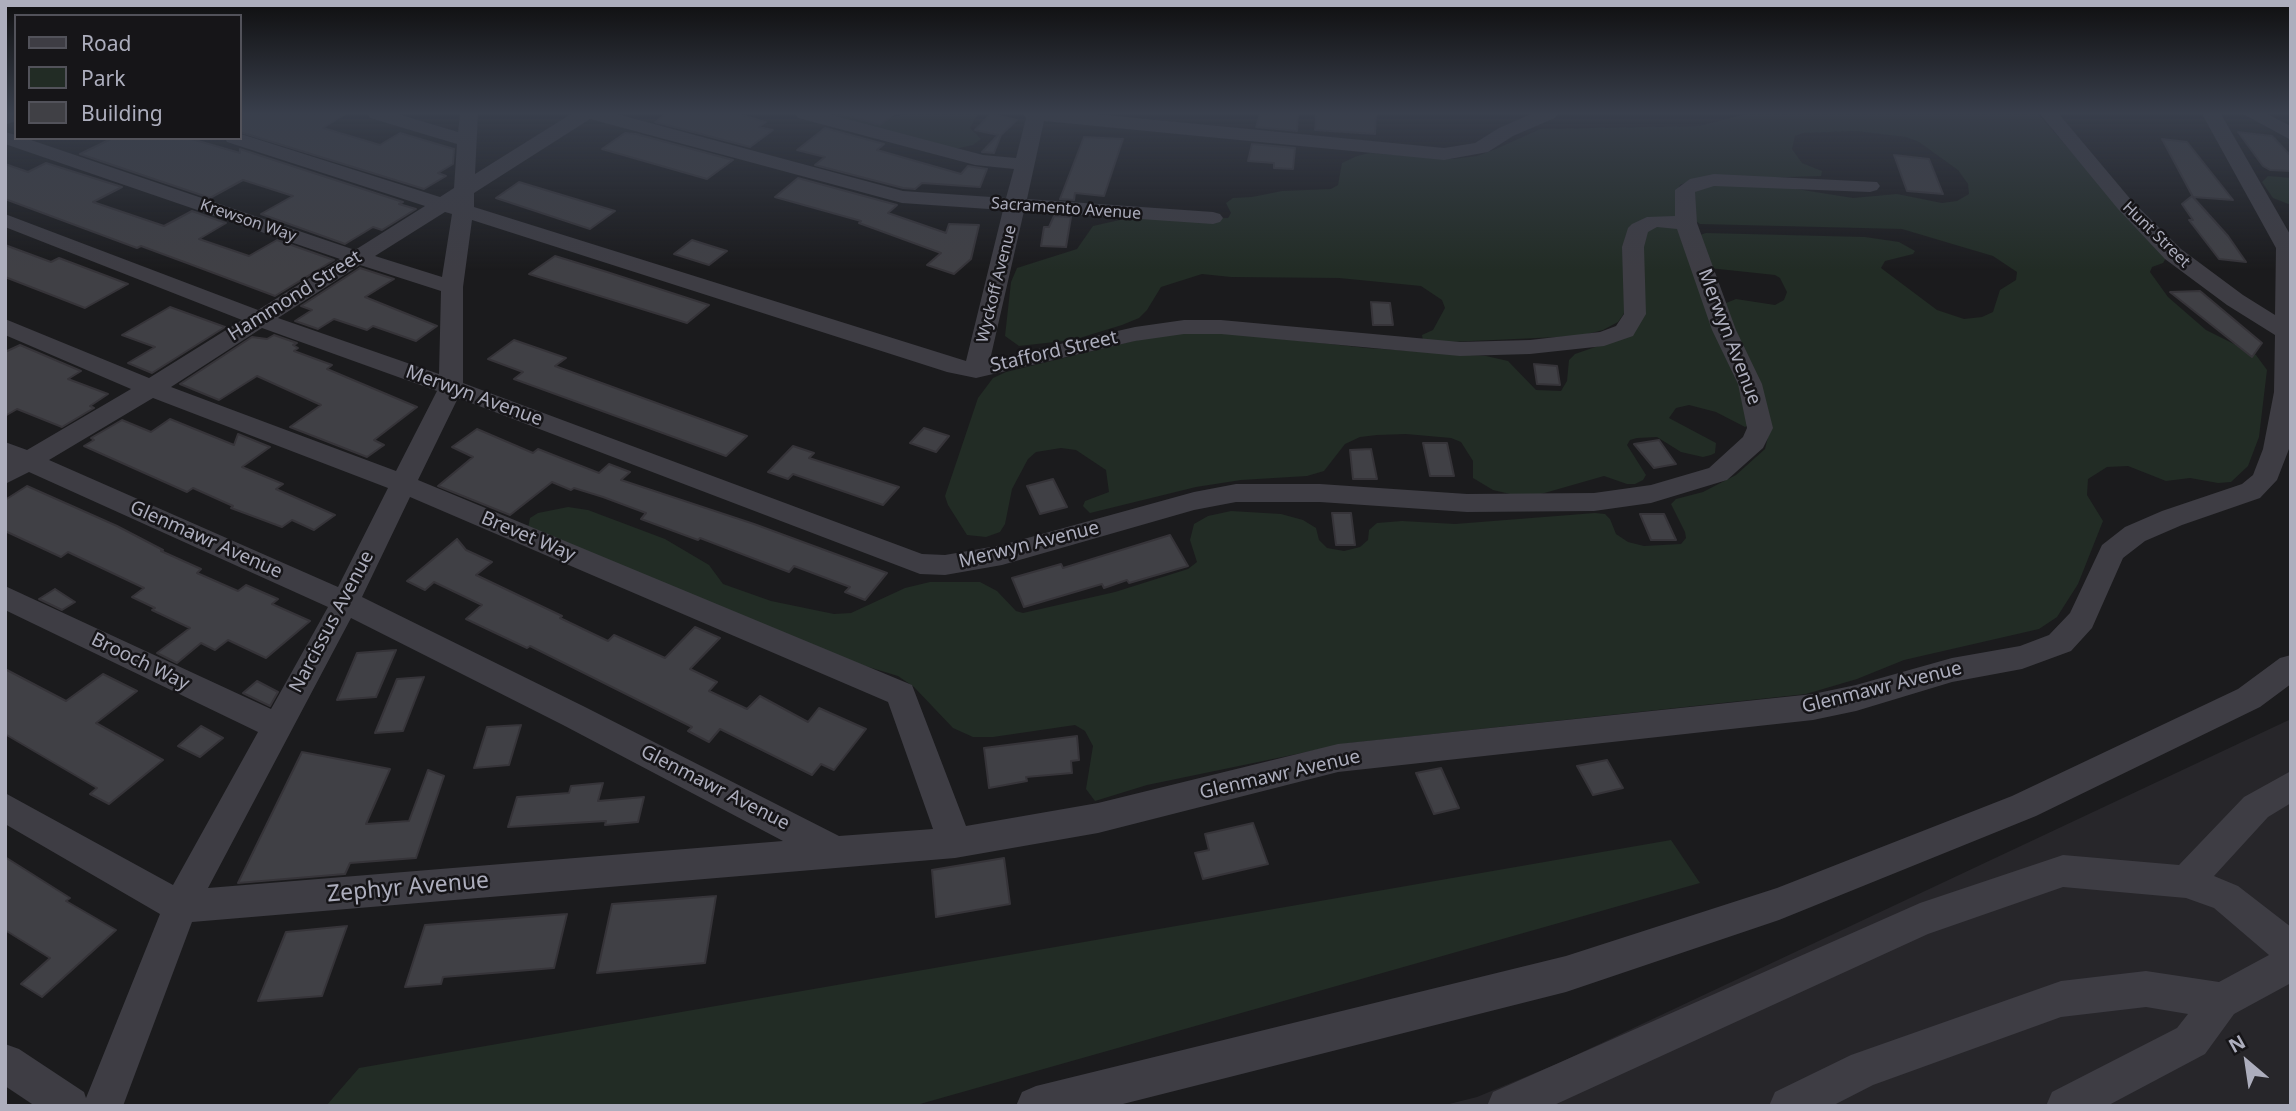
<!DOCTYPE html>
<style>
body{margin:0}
#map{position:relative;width:2296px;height:1111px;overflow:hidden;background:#1b1b1d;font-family:"Noto Sans",sans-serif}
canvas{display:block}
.frame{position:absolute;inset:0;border:7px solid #adaebd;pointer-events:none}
.legend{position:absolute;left:14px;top:14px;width:228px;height:126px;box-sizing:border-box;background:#161518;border:2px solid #52525a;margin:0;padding:9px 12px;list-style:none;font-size:21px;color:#adaebd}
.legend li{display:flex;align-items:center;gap:14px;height:35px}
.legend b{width:35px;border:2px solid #52525a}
.north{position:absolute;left:2212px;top:1027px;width:70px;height:70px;-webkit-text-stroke:5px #161518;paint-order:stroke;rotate:331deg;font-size:19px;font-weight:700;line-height:28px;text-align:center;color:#adaebd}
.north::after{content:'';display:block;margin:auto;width:24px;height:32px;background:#adaebd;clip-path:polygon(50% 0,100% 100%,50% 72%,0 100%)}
</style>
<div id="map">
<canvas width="2296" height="1111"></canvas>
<div class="frame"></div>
<ul class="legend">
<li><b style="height:9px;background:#3e3d44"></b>Road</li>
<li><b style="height:19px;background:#222c25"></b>Park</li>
<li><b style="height:19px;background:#404045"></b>Building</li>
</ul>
<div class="north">N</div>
</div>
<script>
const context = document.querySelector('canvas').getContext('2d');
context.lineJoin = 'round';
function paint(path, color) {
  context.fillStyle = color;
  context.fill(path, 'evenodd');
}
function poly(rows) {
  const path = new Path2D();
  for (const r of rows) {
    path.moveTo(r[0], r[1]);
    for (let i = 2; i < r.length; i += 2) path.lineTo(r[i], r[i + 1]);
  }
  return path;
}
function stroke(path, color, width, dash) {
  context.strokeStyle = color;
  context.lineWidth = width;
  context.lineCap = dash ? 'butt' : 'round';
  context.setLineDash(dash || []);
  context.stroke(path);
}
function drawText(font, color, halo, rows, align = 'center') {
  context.font = font + ' "Noto Sans",sans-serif';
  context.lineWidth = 5;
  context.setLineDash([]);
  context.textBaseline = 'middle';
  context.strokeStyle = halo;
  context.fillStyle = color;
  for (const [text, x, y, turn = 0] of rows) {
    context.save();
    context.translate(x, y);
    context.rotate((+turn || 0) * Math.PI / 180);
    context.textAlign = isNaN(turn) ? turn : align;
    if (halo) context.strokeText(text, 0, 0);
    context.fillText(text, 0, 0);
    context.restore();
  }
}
paint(poly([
 [2291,719,2291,1106,1441,1106,1477,1097,1559,1063]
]), '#27262a');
paint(poly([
 [819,114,869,114,882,119,907,114,978,114,970,128,981,139,973,145,955,149],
 [1747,114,2038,114,2166,258,2163,263,2152,267,2150,272,2168,297,2206,330,2256,355,2267,370,2259,437,2248,466,2231,482,2218,483,2190,478,2166,481,2128,466,2107,467,2088,479,2087,495,2103,521,2078,584,2057,617,2039,629,1904,660,1857,679,1806,694,1350,743,1147,785,1095,801,1086,789,1093,746,1085,731,1075,725,993,737,973,737,953,728,914,687,898,676,862,665,528,528,530,518,538,513,568,507,588,510,665,539,709,565,723,584,771,601,834,614,851,613,905,588,930,582,980,582,997,591,1016,611,1023,613,1115,592,1188,569,1197,562,1190,540,1194,524,1208,516,1231,511,1281,514,1303,520,1316,528,1319,540,1327,548,1344,551,1360,547,1368,540,1369,530,1377,523,1402,521,1455,524,1595,513,1605,514,1610,519,1616,534,1628,542,1644,546,1681,544,1686,538,1685,532,1671,504,1676,499,1703,492,1736,475,1765,449,1770,429,1721,305,1736,299,1775,305,1784,300,1787,292,1780,278,1775,275,1709,268,1697,236,1706,233,1865,237,1899,242,1915,251,1913,254,1885,261,1881,268,1937,310,1964,319,1982,317,1993,312,2000,290,2016,280,2017,272,1993,256,1902,229,1700,224,1694,220,1692,193,1707,185,1771,185,1853,198,1897,194,1942,203,1957,201,1969,194,1968,184,1958,170,1919,142,1906,137,1855,131,1803,133,1795,136,1792,149,1802,163,1822,171,1821,176,1692,180,1680,185,1677,191,1680,220,1644,222,1625,312,1618,322,1603,330,1580,336,1429,343,1423,341,1422,335,1433,330,1445,308,1442,300,1421,286,1339,278,1231,277,1202,274,1161,287,1147,310,1139,318,1122,325,1073,340,1019,346,1005,336,1011,282,1017,268,1077,249,1093,226,1124,219,1228,218,1231,213,1226,203,1233,198,1252,197,1282,191,1331,189,1338,185,1342,163,1357,156,1370,153,1453,159,1477,156,1496,149,1540,129,1698,126],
 [2268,176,2291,178,2291,205,2273,198,2262,182],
 [1653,225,1683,226,1745,384,1752,423,1745,427,1716,412,1689,405,1676,408,1669,418,1716,443,1715,453,1711,455,1703,457,1681,452,1657,437,1637,438,1630,440,1627,445,1646,475,1643,480,1635,484,1627,484,1604,476,1541,494,1510,494,1493,490,1473,478,1473,461,1461,442,1451,438,1406,434,1377,435,1360,437,1345,444,1324,471,1307,476,1241,480,1196,487,1090,513,1083,506,1085,501,1109,492,1106,470,1076,450,1061,448,1036,452,1028,459,1012,489,1005,524,1000,532,986,537,967,535,948,505,945,496,978,398,993,378,1006,372,1146,338,1183,332,1218,332,1367,348,1486,356,1508,361,1536,390,1561,391,1567,381,1569,360,1575,354,1630,335,1644,230],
 [1671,840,1700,883,913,1106,326,1106,359,1068]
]), '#222c25');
const building = poly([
 [240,114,345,114,323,128,380,145,400,133,454,149,453,164,438,173,446,176,424,189,240,132,240,114],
 [666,114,737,114,766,122,759,127,773,130,750,147,655,122,666,114],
 [843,114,894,114,880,125,843,114],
 [991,114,1017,120,1001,135,994,153,982,152,998,135,975,130,991,114],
 [1260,114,1298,114,1297,131,1256,127,1260,114],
 [1316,114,1376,114,1375,134,1315,130,1316,114],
 [825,128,884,144,877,150,961,174,968,166,987,169,980,187,922,183,915,189,903,188,815,165,825,157,797,150,825,128],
 [2238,132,2272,136,2291,156,2291,171,2270,170,2263,166,2238,132],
 [625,133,636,134,733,160,707,179,602,149,625,133],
 [1084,137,1123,139,1104,196,1075,193,1074,200,1060,199,1084,137],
 [113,138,188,138,240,153,240,149,403,202,399,204,416,209,382,230,373,227,345,244,261,214,293,196,243,180,210,198,80,154,113,138],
 [2162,139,2187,142,2233,200,2193,197,2162,139],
 [1252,144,1295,148,1293,169,1274,168,1274,163,1248,161,1252,144],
 [1894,155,1929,159,1943,194,1907,191,1894,155],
 [46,163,122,187,93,202,164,226,192,211,226,223,199,239,249,256,277,240,334,260,275,296,187,263,141,246,137,248,5,199,5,164,28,172,46,163],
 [798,178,897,205,888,213,946,233,949,224,979,225,971,259,954,274,927,265,941,253,859,223,861,221,775,197,798,178],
 [519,182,615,211,590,229,496,198,519,182],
 [2192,196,2228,236,2246,262,2219,259,2189,220,2193,220,2182,204,2192,196],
 [1054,216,1071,217,1066,247,1041,246,1044,227,1049,227,1054,216],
 [692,240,727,251,709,265,674,254,692,240],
 [5,245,51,262,59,258,128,284,85,308,5,277,5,245],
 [555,256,607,272,709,305,687,323,529,274,555,256],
 [360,268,394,279,365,297,437,326,416,341,373,326,367,330,334,319,318,329,295,321,312,310,301,306,360,268],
 [2200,291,2262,343,2252,357,2170,292,2200,291],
 [1371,302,1390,303,1393,325,1373,325,1371,302],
 [170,307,225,327,152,373,128,363,155,347,122,335,170,307],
 [274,335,297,343,293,345,298,348,294,351,332,365,327,369,417,407,374,440,384,445,367,457,290,427,321,405,257,376,219,400,180,384,252,337,267,339,274,335],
 [514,340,566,358,555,366,747,436,726,456,514,379,523,372,488,359,514,340],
 [20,345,81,371,68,379,108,394,90,406,94,408,62,427,17,409,5,416,5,352,20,345],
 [1534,364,1557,366,1560,385,1537,384,1534,364],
 [170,419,234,445,238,434,270,447,242,467,283,484,276,489,335,515,314,530,292,520,282,527,231,508,233,506,193,488,187,492,84,446,94,440,91,438,122,420,151,432,170,419],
 [924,428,949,436,936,452,910,443,924,428],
 [477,429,533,453,538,449,599,473,609,464,630,472,621,480,754,524,887,573,865,600,845,592,850,587,794,566,789,572,700,538,698,540,641,519,646,513,603,497,574,488,571,490,552,482,510,515,438,486,473,457,452,447,477,429],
 [1659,440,1676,464,1654,468,1634,444,1659,440],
 [1423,443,1447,443,1454,476,1430,476,1423,443],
 [793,446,814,453,809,458,899,487,883,505,793,474,788,479,768,472,793,446],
 [1371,449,1377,479,1353,479,1350,450,1371,449],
 [1053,479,1067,507,1040,514,1027,486,1053,479],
 [27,486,117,526,163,550,161,551,201,569,197,573,238,591,246,585,278,599,272,604,310,621,266,658,228,640,215,650,201,643,177,663,157,653,190,628,152,610,155,608,132,597,144,588,68,552,61,557,5,531,5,500,27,486],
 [1332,513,1351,513,1355,545,1336,545,1332,513],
 [1640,514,1664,514,1676,540,1651,540,1640,514],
 [1170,535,1188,566,1129,583,1127,580,1104,588,1102,584,1024,607,1012,578,1061,564,1063,568,1170,535],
 [457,539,466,550,492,562,476,575,562,616,560,618,608,641,614,635,665,658,695,627,720,638,690,669,717,682,709,691,747,709,760,696,808,722,819,708,866,729,834,770,821,764,812,775,720,729,709,742,688,731,692,727,530,646,527,648,466,619,482,605,434,582,425,590,407,581,457,539],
 [55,589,75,602,62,610,39,599,55,589],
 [396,650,376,697,337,700,357,653,396,650],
 [5,669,66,701,103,674,137,691,96,723,163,760,109,804,90,794,97,788,5,734,5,669],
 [424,677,403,731,375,733,397,679,424,677],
 [257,681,278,692,270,706,243,693,257,681],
 [521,725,509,765,474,768,487,727,521,725],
 [201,726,223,738,200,757,178,746,201,726],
 [1077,736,1079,760,1071,761,1072,773,1026,777,1027,781,989,788,984,748,1077,736],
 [302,752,390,769,366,824,409,821,428,770,444,776,416,858,350,863,345,874,238,883,302,752],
 [1607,760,1623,788,1593,795,1577,766,1607,760],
 [1441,768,1459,808,1434,814,1416,773,1441,768],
 [603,783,598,801,644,797,638,822,605,825,606,821,508,827,517,797,569,793,571,786,603,783],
 [1253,823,1268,864,1203,879,1195,853,1209,850,1205,834,1253,823],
 [5,857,70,898,66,901,116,930,42,997,21,984,50,958,5,930,5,857],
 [1004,858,1010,904,936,917,932,870,1004,858],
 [716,896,705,963,597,973,612,904,716,896],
 [567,914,554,968,443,977,441,984,405,987,425,925,567,914],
 [347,926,322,996,258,1001,286,932,347,926]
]);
paint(building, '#404045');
stroke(building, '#363439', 2);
paint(poly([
 [5,114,16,114,16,121,5,125,5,114],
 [368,114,398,114,458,132,460,114,478,114,475,174,571,114,617,114,903,191,1006,198,1014,169,975,165,798,118,796,114,828,114,983,155,1016,158,1026,118,1023,114,1095,114,1444,148,1475,143,1499,128,1531,114,1557,114,1555,118,1513,136,1488,152,1444,160,1044,121,1027,199,1213,212,1220,214,1223,218,1220,222,1213,224,1024,211,990,360,1135,327,1184,320,1221,320,1460,342,1530,340,1600,332,1616,326,1624,314,1622,247,1628,228,1632,224,1647,217,1675,216,1675,190,1690,179,1714,174,1877,182,1880,186,1877,190,1870,192,1714,186,1695,192,1697,223,1736,330,1762,384,1773,428,1763,448,1727,480,1651,503,1594,511,1467,512,1320,502,1236,502,1194,510,1002,565,945,575,920,574,458,398,418,480,912,685,966,826,1098,803,1338,744,1813,694,1856,685,1952,658,2020,646,2049,635,2070,613,2102,545,2125,527,2162,511,2242,484,2253,475,2263,449,2274,392,2275,335,2227,305,2165,259,2118,209,2040,114,2059,114,2132,201,2181,249,2243,295,2275,315,2276,248,2202,114,2221,114,2291,236,2289,449,2277,480,2260,498,2182,525,2145,541,2123,558,2092,628,2071,651,2022,669,1952,682,1856,711,1813,720,1338,772,1098,833,955,858,192,922,123,1106,35,1106,5,1086,5,1044,19,1049,84,1092,86,1098,160,914,5,824,5,793,173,885,258,732,5,610,5,586,271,709,328,607,29,472,5,484,5,442,27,450,131,389,5,335,5,319,149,378,242,320,5,227,5,214,258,310,340,259,5,144,5,132,16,135,16,138,25,138,355,250,425,206,227,142,225,138,240,138,241,134,440,197,454,188,457,144,370,118,368,114],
 [590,119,902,203,1003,210,966,361,474,207,474,193,590,119],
 [445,212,452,214,442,277,375,256,445,212],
 [472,220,947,372,976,378,1135,341,1184,334,1221,334,1460,356,1530,354,1604,346,1633,336,1646,314,1644,247,1648,232,1657,227,1677,229,1712,330,1738,384,1747,428,1743,437,1709,468,1651,485,1594,493,1467,494,1320,484,1236,484,1194,492,1002,545,945,555,922,554,463,383,463,287,472,220],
 [360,265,441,291,439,374,278,318,360,265],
 [262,328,437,391,396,471,171,387,262,328],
 [153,398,388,488,338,587,49,460,153,398],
 [410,497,888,702,933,829,839,836,585,707,362,597,410,497],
 [351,618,563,725,783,841,208,888,351,618],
 [2243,114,2267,114,2291,126,2291,140,2243,114],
 [2291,655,2291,684,2260,707,2036,816,1779,920,1566,992,1115,1106,1016,1106,1022,1092,1036,1086,1566,956,1777,888,2012,796,2238,689,2280,658,2291,655],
 [2291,771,2291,803,2268,817,2214,876,2238,886,2291,927,2291,983,2234,1014,2205,1054,2107,1106,2046,1106,2052,1092,2177,1028,2188,1014,2146,1007,2061,1017,1873,1085,1832,1106,1769,1106,1775,1092,1851,1055,2061,981,2146,971,2219,982,2269,955,2214,908,2186,898,2063,887,1928,934,1552,1106,1487,1106,1493,1092,1920,903,2063,855,2179,865,2244,797,2291,771]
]), '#3e3d44');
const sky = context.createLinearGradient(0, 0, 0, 270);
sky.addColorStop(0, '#0f0f10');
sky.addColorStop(0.42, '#393f4c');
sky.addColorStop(1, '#393f4c00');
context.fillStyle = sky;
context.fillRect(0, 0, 2296, 270);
drawText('16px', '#adaebd', '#161518', [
 ["Sacramento Avenue",1066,209,4],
 ["Krewson Way",248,221,19],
 ["Hunt Street",2156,235,44],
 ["Wyckoff Avenue",997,284,-76]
]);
drawText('19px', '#adaebd', '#161518', [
 ["Hammond Street",295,296,-32],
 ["Merwyn Avenue",1729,337,69],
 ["Stafford Street",1054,352,-13],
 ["Merwyn Avenue",474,396,20],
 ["Brevet Way",528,537,23],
 ["Glenmawr Avenue",206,540,24],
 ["Merwyn Avenue",1029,545,-14],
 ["Narcissus Avenue",332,622,-62],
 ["Brooch Way",140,662,26],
 ["Glenmawr Avenue",1882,688,-14],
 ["Glenmawr Avenue",1280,775,-13],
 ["Glenmawr Avenue",715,788,27]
]);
drawText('23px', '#adaebd', '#161518', [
 ["Zephyr Avenue",408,888,-5]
]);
</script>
